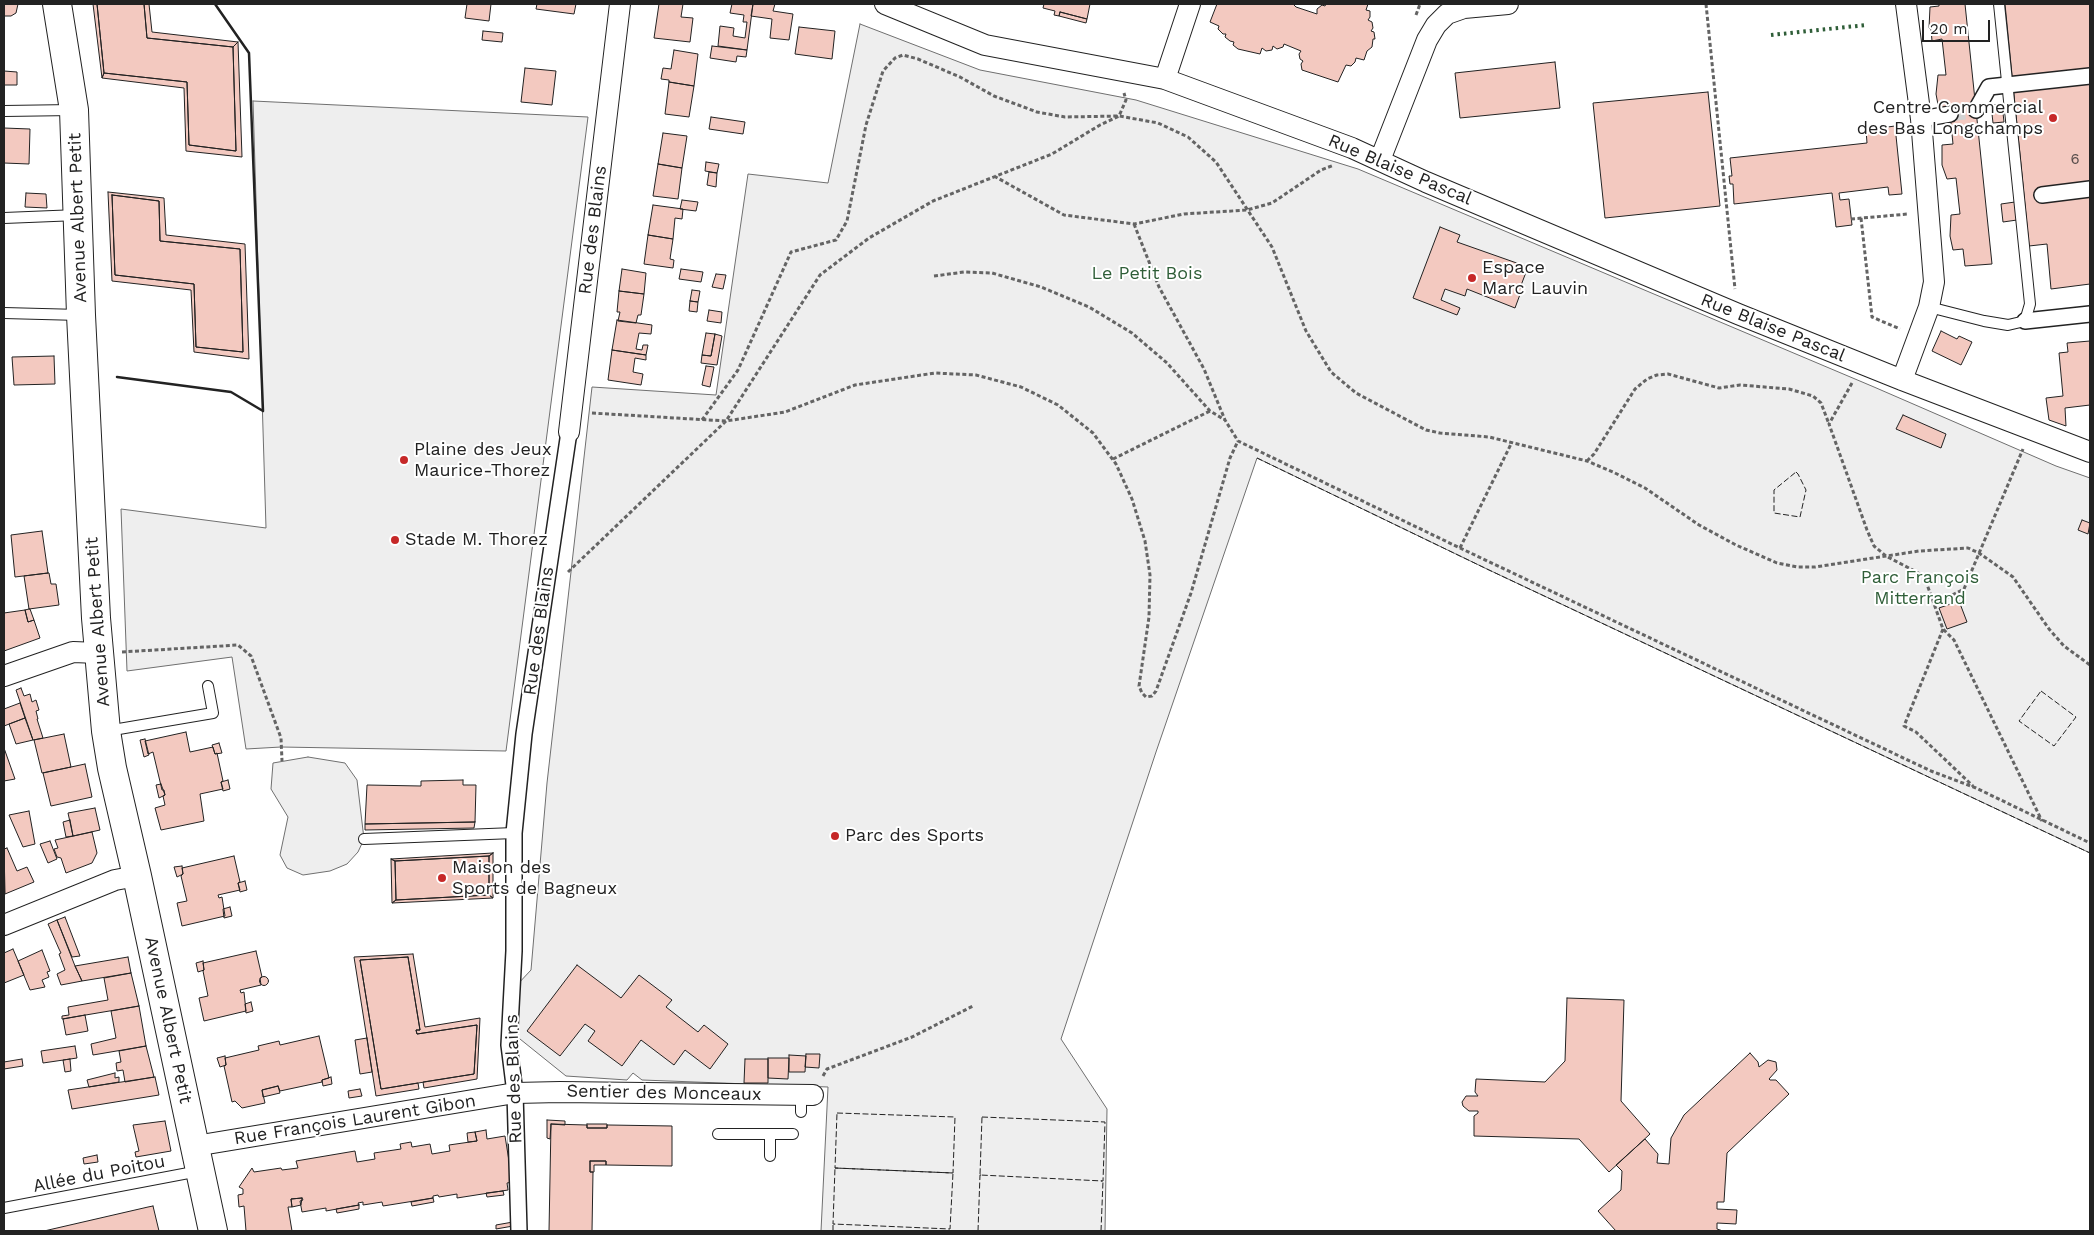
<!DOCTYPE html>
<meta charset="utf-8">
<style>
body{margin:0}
#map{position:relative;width:2094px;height:1235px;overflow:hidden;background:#fff;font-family:"Work Sans",sans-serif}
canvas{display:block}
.frame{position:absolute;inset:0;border:5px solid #222;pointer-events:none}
.scale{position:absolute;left:1922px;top:20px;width:68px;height:22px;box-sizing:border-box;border:2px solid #222;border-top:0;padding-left:6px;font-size:15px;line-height:18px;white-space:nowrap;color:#222;-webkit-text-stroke:4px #fff;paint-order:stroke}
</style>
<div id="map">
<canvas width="2094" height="1235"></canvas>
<div class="frame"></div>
<div class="scale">20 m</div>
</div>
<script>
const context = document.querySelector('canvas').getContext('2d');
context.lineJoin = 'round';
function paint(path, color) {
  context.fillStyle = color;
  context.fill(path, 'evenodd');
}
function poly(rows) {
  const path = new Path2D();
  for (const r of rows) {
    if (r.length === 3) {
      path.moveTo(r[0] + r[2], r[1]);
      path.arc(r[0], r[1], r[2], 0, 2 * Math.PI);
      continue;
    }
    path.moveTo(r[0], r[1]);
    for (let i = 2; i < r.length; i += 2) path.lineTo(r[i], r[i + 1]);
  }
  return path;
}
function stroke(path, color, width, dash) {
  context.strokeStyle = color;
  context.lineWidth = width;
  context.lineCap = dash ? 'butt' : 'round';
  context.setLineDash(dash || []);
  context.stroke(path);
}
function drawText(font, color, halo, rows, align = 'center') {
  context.font = font + ' "Work Sans",sans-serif';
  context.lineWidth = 4;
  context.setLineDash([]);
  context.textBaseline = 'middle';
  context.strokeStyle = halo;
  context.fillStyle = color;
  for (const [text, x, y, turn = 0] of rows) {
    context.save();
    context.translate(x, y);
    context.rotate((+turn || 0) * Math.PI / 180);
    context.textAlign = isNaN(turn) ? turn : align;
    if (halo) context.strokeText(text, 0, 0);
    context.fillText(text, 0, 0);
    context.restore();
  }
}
const green = poly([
 [860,24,980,70,1136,100,1358,169,1874,387,2056,466,2090,478,2090,853,1489,570,1257,458,1156,752,1061,1039,1107,1109,1105,1231,821,1231,828,1087,642,1080,633,1073,627,1080,566,1076,515,1035,516,986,531,970,547,783,592,387,716,395,748,174,828,183,860,24],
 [253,101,588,117,506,751,281,747,246,749,232,657,127,671,121,509,266,528,253,101],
 [308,757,345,763,357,780,364,839,358,852,347,864,330,871,303,875,287,868,280,855,288,817,271,789,273,763,308,757]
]);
paint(green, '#eee');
stroke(green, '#6f6f6f', 1);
const building = poly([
 [4,4,18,4,16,13,11,16,4,16,4,4],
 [93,4,97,4,104,73,102,78,93,4],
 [97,4,144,4,147,38,233,47,236,151,189,145,187,82,104,73,97,4],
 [144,4,149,4,152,32,238,42,233,47,147,38,144,4],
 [467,4,491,4,489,21,465,18,467,4],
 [537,4,576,4,574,14,536,9,537,4],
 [659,4,683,4,681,17,693,18,690,42,654,38,659,4],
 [732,4,753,4,747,50,718,46,720,26,734,28,733,36,745,38,747,22,743,22,744,15,730,13,732,4],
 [753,4,775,4,773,11,793,14,789,40,770,38,772,19,751,16,753,4],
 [1044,4,1090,4,1087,19,1060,12,1059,16,1054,15,1055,11,1043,8,1044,4],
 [1217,4,1293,4,1296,7,1317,14,1317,9,1322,5,1325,6,1326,4,1368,4,1366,10,1370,11,1370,17,1368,20,1372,22,1373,28,1371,31,1374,32,1375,39,1373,39,1372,47,1367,51,1364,60,1356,58,1355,62,1351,66,1346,65,1338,82,1302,70,1301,64,1303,61,1300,59,1299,54,1301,51,1284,44,1283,47,1277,49,1273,46,1272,50,1266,51,1262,48,1260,54,1238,49,1233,45,1234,42,1230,41,1225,37,1226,34,1223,34,1218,29,1219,26,1210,22,1217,4],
 [1939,4,1965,4,1992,264,1965,266,1963,249,1953,250,1950,236,1951,215,1960,214,1956,178,1947,179,1942,165,1942,145,1953,144,1950,114,1939,110,1936,94,1938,75,1946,75,1942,39,1932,41,1931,29,1929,28,1930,7,1939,6,1939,4],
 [2005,4,2090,4,2090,284,2051,289,2047,244,2029,246,2005,4],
 [1060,12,1087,19,1086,23,1059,16,1060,12],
 [799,27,835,31,832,59,795,54,799,27],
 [483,31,503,33,502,42,482,40,483,31],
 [238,42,242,157,186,151,184,88,102,78,104,73,187,82,189,145,236,151,233,47,238,42],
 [712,46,747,50,746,57,737,56,736,62,710,58,712,46],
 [674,50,698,54,694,86,669,82,669,80,661,79,663,68,671,69,674,50],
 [1555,62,1560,108,1460,118,1455,73,1555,62],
 [525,68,556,71,552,105,521,102,525,68],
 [4,71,17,72,17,85,4,85,4,71],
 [669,82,694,86,689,117,665,114,669,82],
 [1708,92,1720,206,1605,218,1593,103,1708,92],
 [2002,104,2004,122,1993,123,1991,105,2002,104],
 [711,117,745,122,743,134,709,129,711,117],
 [1895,126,1902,194,1889,195,1888,187,1839,193,1840,200,1849,199,1852,225,1836,227,1832,193,1734,204,1733,184,1730,184,1729,176,1732,176,1730,158,1867,143,1866,130,1895,126],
 [4,128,30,129,29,164,4,163,4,128],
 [663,133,687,136,682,168,658,164,663,133],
 [706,162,719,164,717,173,705,171,706,162],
 [658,164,682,168,678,199,653,196,658,164],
 [709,172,717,173,716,187,707,185,709,172],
 [108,192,164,198,166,235,245,244,249,359,194,352,191,290,112,281,108,192],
 [112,195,159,201,160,241,240,249,243,352,196,347,194,284,115,275,112,195],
 [26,193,46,194,47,208,25,207,26,193],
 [112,195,159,201,160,241,240,249,243,352,196,347,194,284,115,275,112,195],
 [682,200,698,202,696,211,680,209,682,200],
 [2015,202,2017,220,2003,222,2001,204,2015,202],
 [653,205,683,209,682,219,675,218,673,239,648,235,653,205],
 [1440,227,1460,235,1457,242,1528,267,1520,288,1522,289,1515,308,1467,289,1465,296,1445,289,1441,300,1460,308,1457,315,1413,298,1440,227],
 [648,235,673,239,670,259,674,260,673,268,644,264,648,235],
 [622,269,646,273,644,294,619,291,622,269],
 [681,269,703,272,701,282,679,279,681,269],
 [716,274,726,275,723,289,712,287,716,274],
 [692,290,700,291,698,302,690,301,692,290],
 [619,291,644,294,641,315,638,315,636,323,618,321,620,312,617,312,619,291],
 [690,301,698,302,697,312,689,311,690,301],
 [709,310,722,312,721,323,707,321,709,310],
 [617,320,652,325,651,334,639,333,636,349,642,350,643,345,648,345,646,355,612,350,617,320],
 [1941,331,1957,339,1959,336,1972,342,1961,365,1932,351,1941,331],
 [706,333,715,334,711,356,702,355,706,333],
 [715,334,722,336,717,365,701,363,702,355,711,356,715,334],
 [2090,341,2090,405,2065,408,2066,426,2049,420,2046,398,2063,396,2059,353,2068,352,2067,343,2090,341],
 [612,350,646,355,646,360,635,358,633,372,643,374,641,385,608,380,612,350],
 [54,356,55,384,14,385,12,357,54,356],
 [706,366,714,367,710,387,702,385,706,366],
 [1903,415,1946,434,1941,448,1896,429,1903,415],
 [2082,520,2090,523,2088,534,2078,530,2082,520],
 [42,531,48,573,15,577,11,535,42,531],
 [48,573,49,573,51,584,56,584,59,605,29,609,24,576,48,573],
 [1959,601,1967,622,1947,629,1939,608,1959,601],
 [29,609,30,609,34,620,28,622,25,610,29,609],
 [25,610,28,622,34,620,40,638,4,651,4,613,25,610],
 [21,688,24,696,30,694,32,702,36,700,39,710,36,711,38,719,37,719,43,738,33,740,16,690,21,688],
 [20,703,25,718,4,726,4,709,20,703],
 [25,718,33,740,16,744,9,724,25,718],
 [186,732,190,752,213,747,215,754,217,753,223,781,221,782,223,789,200,794,204,821,161,830,155,808,165,805,163,796,165,795,164,790,162,790,153,752,148,754,145,741,186,732],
 [64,734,71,767,42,773,34,740,64,734],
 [145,739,149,755,144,757,140,740,145,739],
 [219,743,222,753,215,754,212,745,219,743],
 [4,748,15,779,4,781,4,748],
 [85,764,92,797,51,806,43,773,85,764],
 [228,780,230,789,223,791,221,782,228,780],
 [463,780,463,785,476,785,475,822,365,824,367,785,421,786,421,781,463,780],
 [161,784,165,795,159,798,156,785,161,784],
 [95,808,100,830,73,836,68,813,95,808],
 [29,811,35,844,23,847,9,815,29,811],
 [70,820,73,836,66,837,63,822,70,820],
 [475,822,474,828,365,830,365,824,475,822],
 [92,832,97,853,92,863,66,873,61,858,57,857,54,849,58,848,55,840,92,832],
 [50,841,57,859,48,863,40,844,50,841],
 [7,848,17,871,27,867,34,882,5,894,4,849,7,848],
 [493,853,489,856,395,861,391,859,493,853],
 [493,853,493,898,489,895,489,856,493,853],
 [234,856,240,882,238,883,240,890,218,895,219,898,222,897,225,916,182,926,177,903,187,901,181,876,183,874,182,868,234,856],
 [489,856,489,895,396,900,395,861,489,856],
 [391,859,395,861,396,900,392,903,391,859],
 [182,866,183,874,177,877,174,867,182,866],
 [245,881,247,890,240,892,238,883,245,881],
 [489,895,493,898,392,903,396,900,489,895],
 [230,907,232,916,224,918,223,909,230,907],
 [65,917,80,956,72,957,57,920,65,917],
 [57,920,75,966,82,981,61,985,57,974,65,970,59,954,61,953,59,949,48,924,57,920],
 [13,949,24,975,4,983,4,953,13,949],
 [42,950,50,971,47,972,49,977,42,980,45,987,30,990,18,961,42,950],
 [256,951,262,977,260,978,261,985,240,990,241,993,244,992,246,1011,204,1021,199,998,208,996,203,971,204,970,203,963,256,951],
 [413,954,425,1027,480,1018,477,1079,424,1088,423,1082,474,1074,477,1025,417,1034,416,1030,420,1030,408,957,360,960,381,1089,418,1083,419,1089,376,1096,354,957,413,954],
 [128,957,131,973,82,981,75,966,128,957],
 [408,957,420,1030,416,1030,417,1034,477,1025,474,1074,381,1089,360,960,408,957],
 [203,961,204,970,198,972,196,963,203,961],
 [577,965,621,998,639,975,672,1000,666,1007,698,1032,704,1025,728,1044,710,1069,685,1050,674,1065,641,1040,622,1066,588,1041,595,1031,585,1024,560,1056,527,1031,577,965],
 [131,973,139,1006,62,1019,62,1016,69,1015,68,1007,108,1000,104,978,131,973],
 [264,981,4.5],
 [1567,998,1624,1000,1621,1101,1650,1134,1609,1172,1579,1139,1474,1136,1474,1116,1478,1113,1478,1111,1469,1111,1463,1106,1462,1102,1466,1096,1478,1096,1475,1092,1476,1079,1545,1082,1565,1061,1567,998],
 [251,1002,253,1011,246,1013,245,1004,251,1002],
 [139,1006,146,1046,93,1055,91,1044,116,1038,111,1011,139,1006],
 [85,1015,88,1031,66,1035,63,1019,85,1015],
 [319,1036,329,1078,322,1080,322,1082,280,1091,278,1086,262,1090,265,1103,242,1108,235,1101,232,1102,224,1066,226,1065,225,1058,259,1050,258,1046,279,1041,280,1045,319,1036],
 [367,1038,372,1072,360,1074,355,1040,367,1038],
 [75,1046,77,1058,43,1063,41,1051,75,1046],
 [146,1046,154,1077,125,1082,123,1070,117,1071,116,1063,121,1062,119,1051,146,1046],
 [1750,1053,1758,1062,1759,1067,1768,1060,1776,1062,1777,1070,1769,1079,1770,1080,1776,1080,1789,1094,1727,1153,1724,1202,1717,1202,1717,1209,1737,1210,1736,1224,1717,1223,1717,1229,1723,1231,1616,1231,1598,1211,1621,1190,1622,1171,1616,1165,1645,1139,1658,1154,1657,1163,1669,1164,1671,1138,1684,1115,1750,1053],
 [806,1054,820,1054,819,1068,805,1067,806,1054],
 [789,1055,806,1056,805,1072,789,1072,789,1055],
 [225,1056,226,1065,220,1067,217,1058,225,1056],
 [768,1058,789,1058,788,1079,768,1078,768,1058],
 [22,1059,23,1066,4,1069,4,1062,22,1059],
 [70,1059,71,1071,65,1072,63,1060,70,1059],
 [745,1059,768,1059,768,1083,744,1083,745,1059],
 [115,1073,115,1078,119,1077,119,1082,89,1087,87,1080,115,1073],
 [155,1077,159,1095,72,1109,68,1090,155,1077],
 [331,1077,332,1084,323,1086,322,1080,331,1077],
 [278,1086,280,1093,263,1097,262,1090,278,1086],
 [360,1089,362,1096,349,1098,348,1091,360,1089],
 [547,1120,565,1121,565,1125,551,1124,550,1139,547,1138,547,1120],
 [165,1121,171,1151,136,1157,135,1152,139,1151,133,1125,165,1121],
 [551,1124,587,1125,587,1128,607,1128,607,1125,609,1125,672,1126,672,1166,606,1165,606,1161,590,1161,590,1172,593,1172,592,1231,549,1231,551,1124],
 [587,1124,607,1124,607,1128,587,1128,587,1124],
 [486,1130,487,1139,505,1136,509,1161,513,1160,513,1182,507,1183,508,1190,457,1198,457,1194,439,1197,438,1195,433,1196,433,1198,383,1206,382,1202,363,1205,363,1202,358,1203,359,1205,326,1211,326,1208,302,1212,300,1201,303,1200,302,1198,291,1199,292,1207,288,1207,292,1231,246,1231,244,1206,239,1207,238,1195,243,1194,243,1189,239,1187,252,1168,254,1172,281,1168,282,1170,298,1168,296,1161,355,1151,357,1162,375,1159,374,1153,401,1149,400,1144,411,1142,412,1147,430,1144,432,1154,450,1151,449,1145,477,1141,475,1132,486,1130],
 [475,1132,477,1141,468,1142,467,1133,475,1132],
 [97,1155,98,1162,84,1164,83,1158,97,1155],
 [590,1161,606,1161,606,1165,594,1165,594,1172,590,1172,590,1161],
 [503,1191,504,1195,487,1197,486,1193,503,1191],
 [302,1198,301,1205,292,1207,291,1199,302,1198],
 [433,1198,434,1202,412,1206,411,1202,433,1198],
 [359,1205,359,1209,337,1213,336,1209,359,1205],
 [153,1206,159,1231,44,1231,148,1207,153,1206],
 [513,1222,513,1226,496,1229,496,1225,513,1222]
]);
paint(building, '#f3c9c0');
stroke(building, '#222', 1);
stroke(poly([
 [1950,114,1976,110]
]), '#d3d3d3', 15, [15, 8]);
const service = poly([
 [4,111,73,110],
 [4,218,78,215],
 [1929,307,1984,321,2008,325,2025,321,2030,304,1999,4],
 [4,313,80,315],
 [107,731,213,713,208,686],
 [364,839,514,833],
 [801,1112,801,1095],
 [718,1134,793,1134],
 [770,1156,770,1134],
 [4,1208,199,1171]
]);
const pedestrian = poly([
 [1976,110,1989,87,2090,76],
 [1921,119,1950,114],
 [2042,195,2090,189],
 [2025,321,2090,314],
 [519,1231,515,1093,509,1045,514,951,514,833,524,734,569,432]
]);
const minor = poly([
 [885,4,985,45,1165,79,1352,148,1426,182,1738,314,1902,380,2090,452],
 [1165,79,1190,4],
 [1380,160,1427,40,1436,25,1447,14,1464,8,1508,4],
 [1902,380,1929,307,1934,282,1921,119,1906,4],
 [569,432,620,4],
 [4,676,73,652,98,653],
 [4,925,115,880,137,876],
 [195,1146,515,1093,560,1092,813,1095]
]);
const secondary = poly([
 [57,4,74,110,81,315,96,618,106,731,112,768,137,876,213,1231]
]);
stroke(service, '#222', 12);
stroke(pedestrian, '#222', 18);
stroke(minor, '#222', 22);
stroke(secondary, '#222', 30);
stroke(poly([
 [1706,4,1735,289],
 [1416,15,1420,4],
 [994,176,1064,215,1134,224,1184,214,1247,210,1272,203,1321,170,1334,165],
 [1861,218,1872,317,1900,329],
 [1851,219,1908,214],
 [1134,224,1159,287,1204,369,1225,420,1238,441,1460,548,1931,771,1976,788,2090,843],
 [934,276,964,272,992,273,1041,287,1089,307,1132,333,1167,363,1210,411,1225,420],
 [1852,383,1829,424,1867,530,1874,546,1886,556,1924,576,1943,629,1954,640,2042,821],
 [592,413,726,421,820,275,869,238,933,201,1052,154,1100,125,1119,116,1126,100,1124,93],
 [702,420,738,370,791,252,836,240,847,221,866,125,883,71,895,58,903,55,918,59,960,77,994,96,1037,112,1065,117,1119,116,1158,123,1188,137,1216,162,1272,247,1306,331,1331,372,1356,393,1426,430,1440,433,1489,437,1587,461,1613,472,1645,488,1699,525,1736,545,1777,563,1797,567,1815,567,1919,551,1968,548,1979,553,2013,577,2049,629,2064,646,2090,665],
 [1113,459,1210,411],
 [1587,461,1594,454,1635,389,1647,379,1657,375,1668,374,1719,388,1740,385,1789,389,1813,396,1821,403,1829,424],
 [1460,548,1512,442],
 [568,572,726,421,785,412,855,385,935,373,976,375,1021,387,1058,405,1093,433,1116,464,1132,499,1145,541,1150,575,1149,617,1139,686,1142,693,1146,697,1152,696,1156,691,1191,593,1230,458,1238,441],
 [1935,604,1964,589,2023,449],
 [1943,629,1904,726,1916,732,1973,786],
 [122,652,238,645,251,656,281,738,282,761],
 [823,1076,827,1069,912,1037,973,1006]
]), '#646464', 3, [4, 2.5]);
stroke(service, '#fff', 10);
stroke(pedestrian, '#fff', 15);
stroke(minor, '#fff', 20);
stroke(secondary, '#fff', 28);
stroke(poly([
 [1771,35,1866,25]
]), '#2f5e38', 4, [2.5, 4]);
stroke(poly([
 [1257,458,1489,570,2090,853],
 [1796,472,1798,474,1806,490,1800,517,1774,513,1774,490,1796,472],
 [2041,691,2076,717,2054,746,2019,721,2041,691],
 [837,1113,955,1117,953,1173,835,1168,837,1113],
 [982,1117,1105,1122,1103,1181,980,1175,982,1117],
 [835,1168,953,1173,950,1229,833,1224,835,1168],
 [833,1231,833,1224,835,1224],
 [978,1231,980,1175,982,1175],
 [1101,1231,1103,1181,1101,1181]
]), '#222', 1, [6, 2.5]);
stroke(poly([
 [117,377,231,392,263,411,249,53,215,4]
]), '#222', 2.5);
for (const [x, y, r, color] of [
 [2053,118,5,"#c62828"],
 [1472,278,5,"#c62828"],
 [404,460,5,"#c62828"],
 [395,540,5,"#c62828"],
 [835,836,5,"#c62828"],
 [442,878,5,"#c62828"]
]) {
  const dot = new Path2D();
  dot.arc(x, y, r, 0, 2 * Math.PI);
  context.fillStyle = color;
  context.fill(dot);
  stroke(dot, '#fff', 2);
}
drawText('15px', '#564c4a', null, [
 ["6",2075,160]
]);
drawText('18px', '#222', '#fff', [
 ["Centre Commercial",2043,108,"right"],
 ["des Bas Longchamps",2043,129,"right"],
 ["Espace",1482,268],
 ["Marc Lauvin",1482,289],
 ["Plaine des Jeux",414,450],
 ["Maurice-Thorez",414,471],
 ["Stade M. Thorez",405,540],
 ["Parc des Sports",845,836],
 ["Maison des",452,868],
 ["Sports de Bagneux",452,889]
], 'left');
drawText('18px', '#222', '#fff', [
 ["Rue Blaise Pascal",1400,170,23],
 ["Avenue Albert Petit",78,218,-92],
 ["Rue des Blains",593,230,-83],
 ["Rue Blaise Pascal",1773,328,22],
 ["Avenue Albert Petit",98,622,-94],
 ["Rue des Blains",539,631,-82],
 ["Avenue Albert Petit",168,1020,78],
 ["Rue des Blains",514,1079,-92],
 ["Sentier des Monceaux",664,1093,1],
 ["Rue François Laurent Gibon",355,1120,-9],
 ["Allée du Poitou",99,1174,-11]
]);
drawText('18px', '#2f5e38', '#fff', [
 ["Le Petit Bois",1147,274],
 ["Parc François",1920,578],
 ["Mitterrand",1920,599]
]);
</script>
